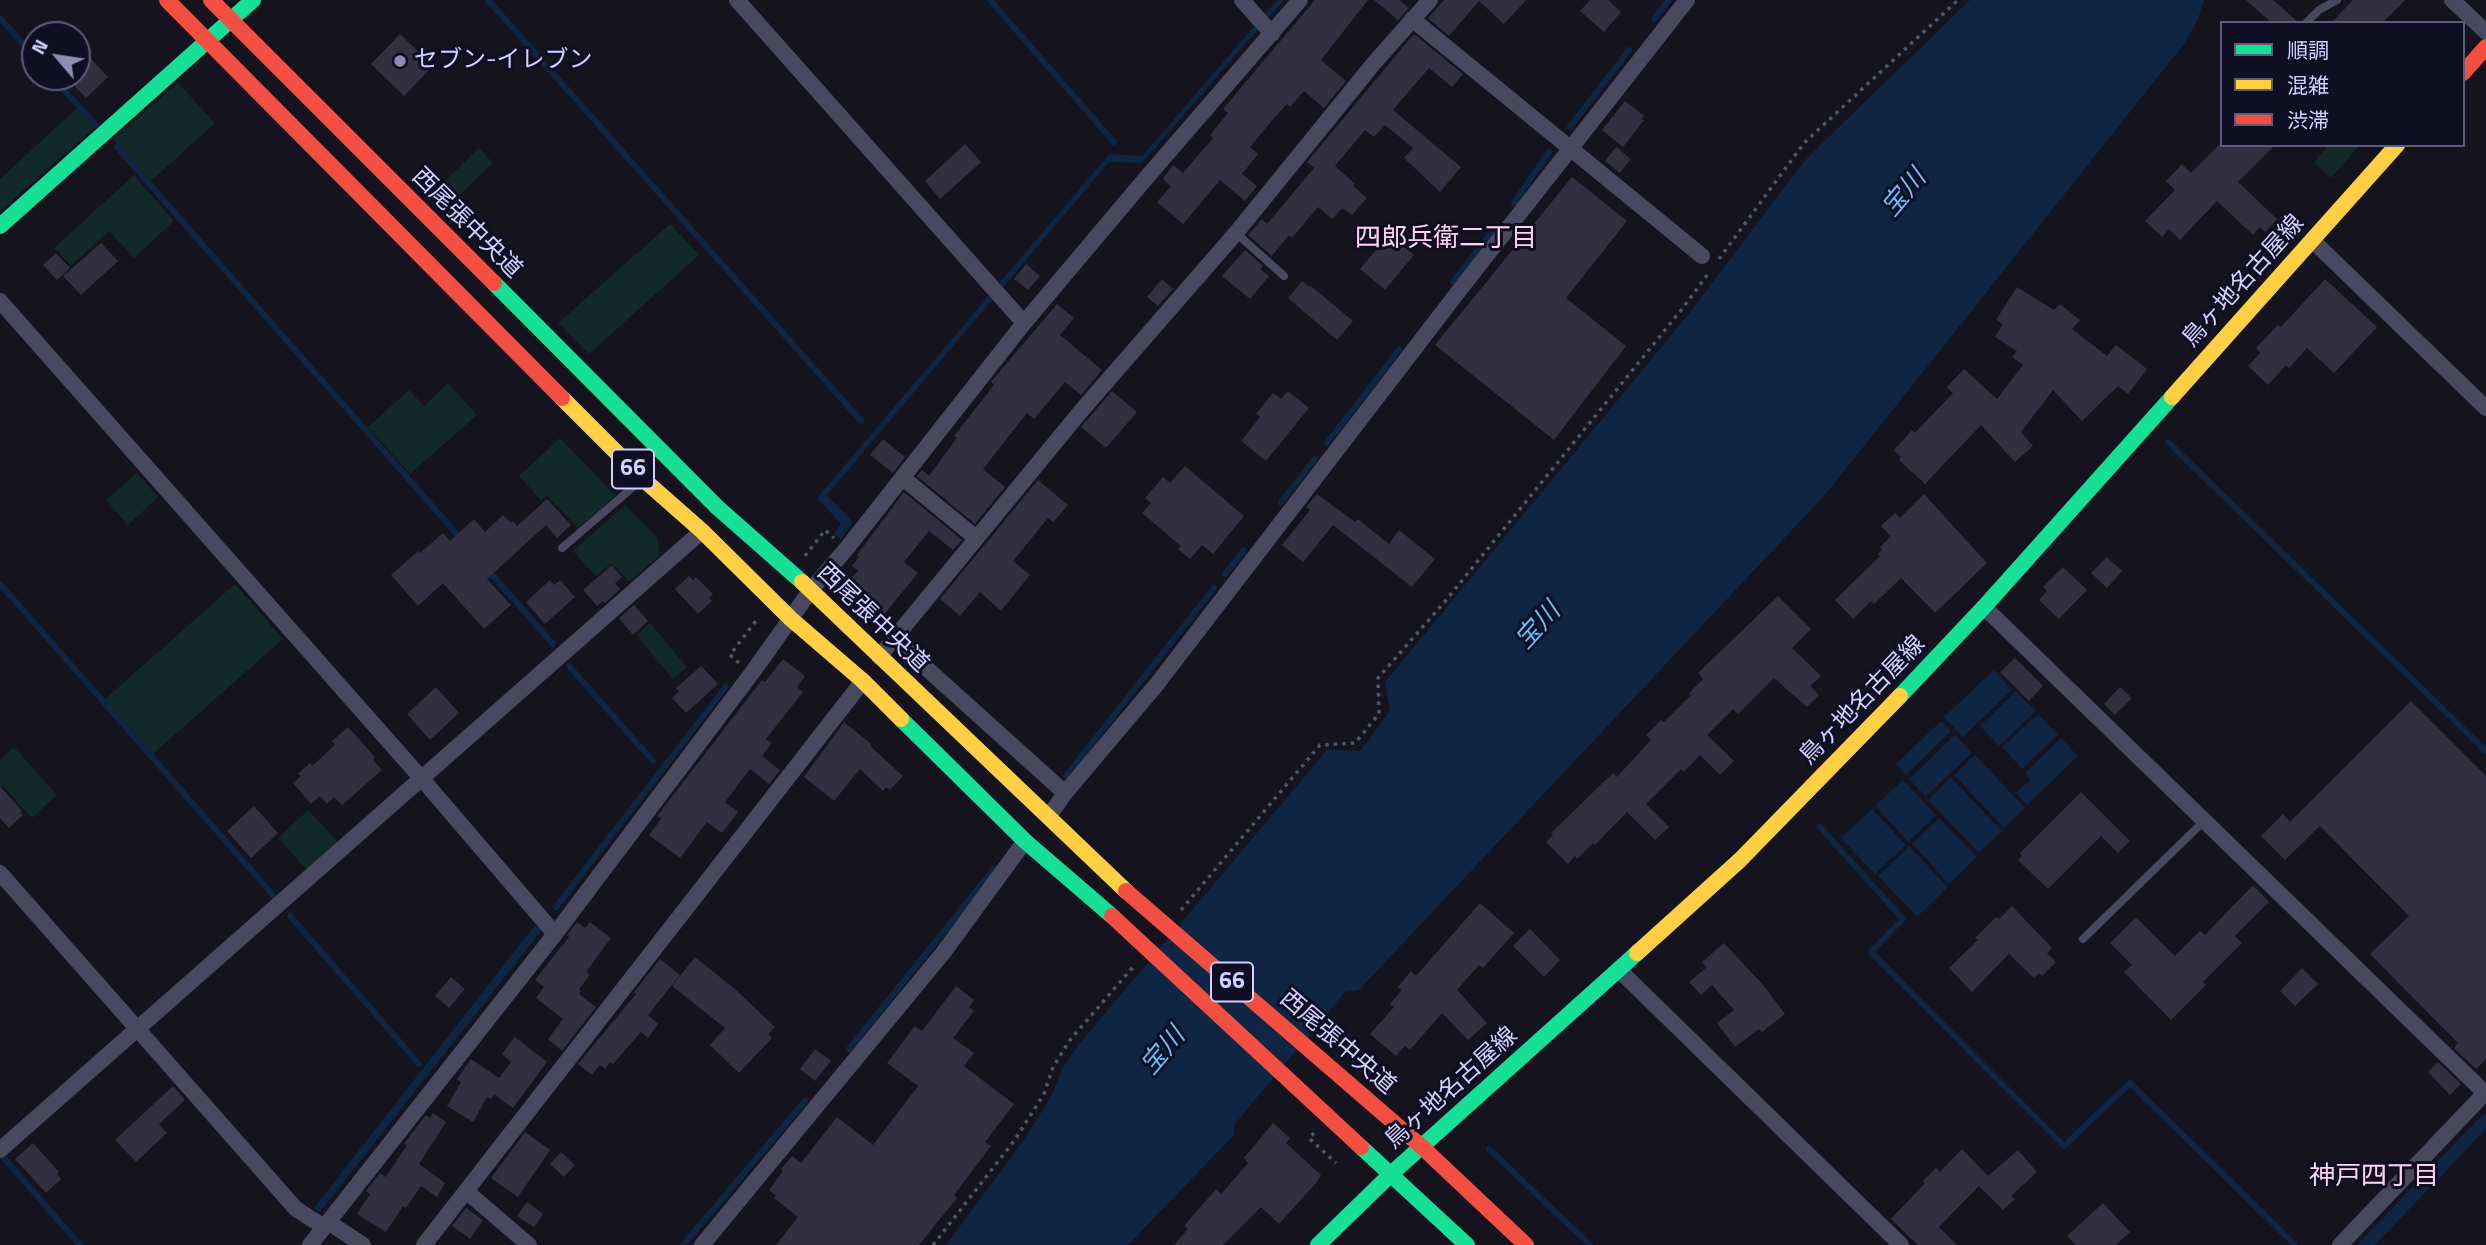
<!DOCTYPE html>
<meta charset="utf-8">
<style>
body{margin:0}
#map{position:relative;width:2486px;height:1245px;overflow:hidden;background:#14131e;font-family:"Titillium Web","Noto Sans JP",sans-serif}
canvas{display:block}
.legend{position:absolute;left:2220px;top:21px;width:245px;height:126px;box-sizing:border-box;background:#100e23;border:2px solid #5e5c7b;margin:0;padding:9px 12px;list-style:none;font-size:21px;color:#d2d0fe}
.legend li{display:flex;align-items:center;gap:14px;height:35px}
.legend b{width:35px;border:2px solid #5e5c7b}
.north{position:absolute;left:21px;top:21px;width:70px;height:70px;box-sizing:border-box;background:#100e23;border:2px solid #5e5c7b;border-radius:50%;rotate:299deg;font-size:19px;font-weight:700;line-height:28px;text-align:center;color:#d2d0fe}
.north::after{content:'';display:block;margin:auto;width:24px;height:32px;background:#908eb0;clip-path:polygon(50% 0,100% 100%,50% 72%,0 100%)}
</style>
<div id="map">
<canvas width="2486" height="1245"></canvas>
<ul class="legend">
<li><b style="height:9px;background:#16e098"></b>順調</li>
<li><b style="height:9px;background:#ffcf43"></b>混雑</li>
<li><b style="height:9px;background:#f24e42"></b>渋滞</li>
</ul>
<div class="north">N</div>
</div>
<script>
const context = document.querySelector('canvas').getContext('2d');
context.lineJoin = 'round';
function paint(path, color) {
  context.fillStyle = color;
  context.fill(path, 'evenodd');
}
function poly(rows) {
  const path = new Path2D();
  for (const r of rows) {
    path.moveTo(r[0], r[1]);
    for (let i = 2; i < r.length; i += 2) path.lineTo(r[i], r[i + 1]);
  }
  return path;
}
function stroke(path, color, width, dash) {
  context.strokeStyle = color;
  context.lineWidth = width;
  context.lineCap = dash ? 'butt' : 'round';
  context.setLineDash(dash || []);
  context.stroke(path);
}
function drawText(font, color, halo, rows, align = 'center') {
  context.font = font + ' "Titillium Web","Noto Sans JP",sans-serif';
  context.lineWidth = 6;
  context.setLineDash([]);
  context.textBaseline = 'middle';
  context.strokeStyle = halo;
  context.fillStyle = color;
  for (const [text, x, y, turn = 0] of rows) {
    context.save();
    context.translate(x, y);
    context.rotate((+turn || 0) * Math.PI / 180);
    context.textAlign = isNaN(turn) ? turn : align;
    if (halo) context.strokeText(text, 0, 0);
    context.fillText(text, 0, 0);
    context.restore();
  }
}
paint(poly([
 [178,83,215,123,150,182,113,139],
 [77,108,95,127,0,211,0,179],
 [2328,145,2360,145,2331,178,2314,163],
 [479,148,493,163,444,210,429,196],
 [134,175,174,221,134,258,109,231,71,266,54,248],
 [670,224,699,255,589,354,558,323],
 [448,383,477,415,410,474,368,427,409,390,424,406],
 [560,438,616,496,578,528,547,496,541,500,519,476],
 [137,473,158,497,128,525,106,500],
 [625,505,658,538,659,556,629,582,612,563,596,576,573,551],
 [235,584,283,639,153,754,105,699],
 [650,623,687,667,673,679,636,635],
 [14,747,57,795,32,818,3,786,0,788,0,760],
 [308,810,340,844,309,872,278,838]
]), '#112928');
paint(poly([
 [1277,0,1284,0,1142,163,1109,162,827,495,853,522,841,539,834,534,841,524,817,498,1109,154,1142,156],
 [1970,0,2204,0,2198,19,2184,44,1825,495,1359,990,1345,992,1234,1125,1234,1135,1128,1245,946,1245,1021,1144,1050,1099,1063,1067,1080,1043,1327,750,1360,751,1390,711,1385,682,1688,315,1795,173,1809,156],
 [1994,670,2012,690,1963,737,1944,717],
 [726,682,729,687,557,911,554,909,552,907],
 [2016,691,2036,711,1999,746,1980,726],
 [2038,714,2058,735,2022,769,2002,747],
 [1941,721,1951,731,1906,775,1896,764],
 [1955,735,1972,753,1926,796,1909,779],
 [2061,738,2078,756,2027,805,2016,793,2030,780,2025,773],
 [1975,755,2025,808,2004,828,1954,775],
 [1951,777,2002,831,1979,853,1928,800],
 [1903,780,1936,815,1908,842,1875,806],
 [1872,809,1906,845,1875,874,1841,838],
 [1939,818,1977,857,1949,884,1912,844],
 [1909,846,1948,887,1917,917,1878,876],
 [535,925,541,931,320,1212,314,1208],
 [2483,1114,2486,1115,2486,1129,2375,1245,2357,1245]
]), '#0e2543');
stroke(poly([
 [488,0,861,421],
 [990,0,1114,142],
 [0,18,35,57],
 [1654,19,1669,0],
 [52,77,96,125],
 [1570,127,1629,50],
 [117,147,462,540],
 [1514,203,1549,152],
 [1453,282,1497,225],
 [2168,442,2486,751],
 [1327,443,1399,350],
 [1281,502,1315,459],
 [487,569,553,644],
 [1225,574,1244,550],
 [0,584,274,896],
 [569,666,653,761],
 [1066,776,1214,588],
 [1820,827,1903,919,1871,952,2064,1146,2130,1083,2295,1245],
 [290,916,419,1064],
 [849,1049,994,869],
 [1489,1149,1590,1245],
 [4,1158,80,1245],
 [683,1245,805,1101]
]), '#0e2543', 6);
paint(poly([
 [1315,0,1368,0,1321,60,1346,81,1324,108,1304,91,1290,107,1287,104,1274,118,1250,147,1258,154,1242,174,1257,186,1245,201,1220,180,1183,224,1157,202,1171,186,1163,179,1173,165,1183,173,1213,138,1210,135,1228,113,1223,109],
 [1374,0,1399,0,1409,8,1398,20],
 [1444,0,1526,0,1504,24,1479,1,1449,36,1428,18],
 [1590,0,1608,0,1621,12,1604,32,1580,11],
 [2246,0,2273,0,2299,23,2272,23],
 [2353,0,2405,0,2382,23,2331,23],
 [400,34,433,66,404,96,371,64],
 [1414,34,1463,74,1452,87,1429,68,1393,110,1461,167,1440,192,1404,158,1413,148,1385,125,1374,137,1365,130,1335,166,1355,184,1353,186,1367,198,1352,215,1342,208,1332,219,1318,207,1292,238,1289,235,1272,256,1248,235,1262,219,1267,224,1314,168,1307,162],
 [77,44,108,77,86,98,66,77,77,77],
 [1625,101,1644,116,1642,119,1644,120,1623,147,1602,130],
 [965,144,981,162,940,199,925,181],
 [2219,145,2275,145,2238,182,2277,219,2265,232,2260,227,2253,235,2217,201,2180,240,2169,229,2162,237,2145,221,2175,190,2166,181,2182,164,2191,173],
 [1616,147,1631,159,1620,173,1605,161],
 [1572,177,1627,221,1566,298,1626,346,1554,440,1435,345],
 [1392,237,1414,255,1385,290,1360,269,1381,244,1384,246],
 [101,243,118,261,81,295,63,276],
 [1245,250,1263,266,1260,269,1269,276,1250,299,1222,276],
 [56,253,70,268,57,280,43,265],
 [1026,264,1040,276,1028,290,1014,279],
 [1162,279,1173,289,1158,306,1147,297],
 [2325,279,2377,327,2334,373,2307,348,2289,368,2286,365,2268,385,2248,366,2260,353,2256,348,2278,325,2281,327],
 [1302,281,1309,287,1311,286,1353,321,1337,340,1288,298],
 [2017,287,2054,310,2060,304,2080,320,2072,329,2107,356,2116,345,2147,369,2128,394,2118,386,2082,421,2053,390,2021,432,2033,446,2015,462,1981,425,1925,484,1899,460,1901,457,1894,450,1912,430,1915,433,1953,393,1947,387,1964,369,1997,399,2023,365,2012,357,2017,351,1995,337,2003,324,1996,320],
 [1057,304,1074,318,1060,335,1102,370,1081,395,1065,382,1034,419,1027,413,983,469,1005,487,975,524,917,476,922,470,929,476,957,438,954,436,994,385,991,382],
 [1112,391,1137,412,1106,448,1081,427],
 [1288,391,1309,408,1266,461,1241,441,1260,417,1256,414,1273,393,1281,399],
 [883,439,905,457,893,473,870,455],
 [1185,466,1244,516,1213,554,1202,545,1190,559,1178,549,1181,546,1142,513,1151,503,1145,498,1163,477,1170,483],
 [1038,480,1068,505,1053,522,1048,518,1013,561,1030,575,1001,611,980,592,960,616,940,599],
 [904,492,962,540,953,550,929,531,904,562,918,573,878,622,843,593,846,589,843,587,858,571,852,566,859,557,857,555],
 [1317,494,1355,522,1358,519,1389,544,1399,530,1435,559,1412,587,1333,525,1303,562,1282,545,1310,510,1306,507],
 [1924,494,1987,563,1935,613,1901,578,1874,604,1871,601,1853,619,1835,600,1880,556,1878,554,1882,550,1880,547,1891,536,1881,526,1895,513,1900,518],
 [547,499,571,525,557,538,546,525,487,579,511,605,484,629,443,583,418,606,391,575,418,551,420,553,443,533,450,541,474,519,485,532,503,515,511,523,513,521,517,526],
 [2107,557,2122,571,2107,588,2091,573],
 [612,565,622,577,615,583,620,589,605,603,603,601,597,606,583,590],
 [2063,567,2087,590,2059,619,2039,600,2047,591,2043,587],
 [689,576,693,580,696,577,713,594,709,598,712,601,698,614,675,589],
 [550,580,554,585,560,580,575,597,545,624,526,602],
 [1778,596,1811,629,1792,648,1821,676,1810,686,1819,695,1807,707,1774,678,1738,714,1733,709,1707,735,1734,761,1720,775,1700,755,1684,772,1681,769,1646,804,1669,827,1655,840,1627,812,1595,845,1593,843,1577,859,1575,856,1568,864,1546,842,1553,835,1551,833,1613,773,1617,777,1651,740,1646,735,1661,720,1664,722,1691,695,1689,693,1703,679,1698,673],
 [634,605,648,621,633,635,619,618],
 [2015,658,2043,686,2029,701,2000,672],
 [783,659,805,676,797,687,803,692,766,739,772,743,762,756,780,770,769,784,750,769,725,802,738,812,722,833,707,822,680,858,649,835,661,819,657,816,762,680,765,682],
 [701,666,718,684,686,713,672,698,679,691,676,688],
 [436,687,459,713,430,740,407,714],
 [2120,687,2132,698,2115,715,2104,704],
 [2411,701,2486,776,2486,1059,2476,1069,2454,1048,2458,1043,2370,954,2409,916,2320,826,2285,860,2261,836,2283,814,2290,822],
 [844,722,871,744,870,746,903,776,890,790,886,787,883,791,860,769,834,801,804,777],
 [348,727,375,757,373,760,382,770,342,805,334,797,327,804,320,796,311,804,293,783,301,776,298,774,310,763,312,766,335,745,332,741],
 [0,786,22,811,20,812,23,815,9,828,0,818],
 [2081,792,2130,841,2118,853,2101,836,2048,889,2018,860,2022,856,2020,853],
 [254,806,278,833,251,858,227,831],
 [2253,885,2269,902,2235,936,2242,943,2203,982,2206,985,2171,1020,2124,972,2132,965,2110,943,2136,917,2175,956,2200,931,2205,935],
 [1480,903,1514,933,1483,968,1479,965,1457,990,1487,1023,1468,1040,1442,1013,1410,1050,1405,1046,1396,1056,1370,1034,1394,1007,1390,1004,1402,990,1398,987,1411,971,1416,976],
 [2012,906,2052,948,2047,953,2056,962,2042,976,2039,973,2034,978,2009,954,1972,992,1949,968,1978,940,1975,938,1996,917,1999,919],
 [577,922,585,928,590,922,611,938,586,972,590,975,579,989,581,991,579,994,596,1007,562,1051,548,1039,563,1019,536,998,544,987,535,980,569,937,567,935],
 [1530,929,1560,960,1544,977,1513,946],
 [1724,943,1764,986,1785,1014,1762,1032,1759,1029,1735,1047,1717,1023,1734,1010,1712,985,1701,995,1689,982,1707,967,1702,962],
 [695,957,736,990,775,1027,768,1034,772,1038,739,1073,710,1045,725,1028,672,986],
 [660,959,680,975,648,1015,658,1024,648,1038,641,1032,613,1064,610,1062,605,1069,600,1065,592,1075,578,1064,636,994,634,992],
 [2302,968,2318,984,2295,1006,2280,991],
 [451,977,465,989,449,1008,435,996],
 [956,986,974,1000,969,1007,974,1011,953,1038,974,1053,964,1066,1014,1104,985,1142,991,1146,954,1195,957,1198,919,1245,776,1245,798,1217,774,1198,776,1196,769,1190,783,1171,781,1169,792,1156,801,1163,837,1117,873,1145,918,1086,887,1063,915,1026,922,1031],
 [515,1037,547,1062,513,1108,494,1094,491,1099,487,1097,473,1122,447,1106,461,1082,457,1079,471,1059,499,1078,511,1062,502,1054],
 [815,1049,831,1061,815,1081,800,1069],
 [2438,1062,2461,1084,2450,1095,2428,1072],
 [173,1086,185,1100,159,1124,167,1133,136,1162,115,1140],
 [433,1113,446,1122,419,1164,445,1183,437,1197,421,1186,406,1208,403,1206,386,1232,357,1214,370,1194,366,1191,380,1173,386,1177,407,1145,404,1144,409,1137,426,1115,430,1118],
 [1273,1123,1290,1138,1286,1143,1321,1175,1316,1183,1279,1224,1261,1207,1223,1245,1174,1245,1188,1229,1184,1226,1216,1189,1221,1194,1248,1163,1244,1158],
 [525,1132,550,1150,518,1197,491,1178],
 [33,1143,59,1172,57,1174,61,1179,46,1193,15,1159],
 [1962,1149,1988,1176,2018,1150,2037,1172,2011,1196,2015,1199,2003,1210,1979,1186,1939,1227,1957,1245,1918,1245,1891,1219,1925,1183,1923,1181,1936,1168,1940,1172],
 [561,1152,575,1165,564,1177,550,1164],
 [527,1202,543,1214,534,1227,517,1216],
 [2103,1203,2130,1232,2116,1245,2076,1245,2067,1236],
 [466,1208,483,1220,470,1239,452,1226]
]), '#323040');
stroke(poly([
 [1719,259,1804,143,1958,0],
 [805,556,825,530,834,538],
 [739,663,730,655,758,618],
 [1181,910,1320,745,1355,743,1379,714,1378,678,1447,599,1682,309,1708,274],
 [1314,1133,1309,1138,1336,1163],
 [933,1245,1014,1141,1044,1094,1053,1067,1070,1040,1133,967]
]), '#4a5965', 3.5, [3.5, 5]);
stroke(poly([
 [2306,23,2319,10,2337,0],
 [1236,233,1284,276],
 [562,548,639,482],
 [2083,939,2204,821]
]), '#48495f', 8);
stroke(poly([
 [737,0,1024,323],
 [1242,0,1272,34],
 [2452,0,2486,32],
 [1412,19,1702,256],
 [2312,240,2486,408],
 [0,301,422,779,555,934],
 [903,478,976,538],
 [1984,607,2486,1094],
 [894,639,1065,793],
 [879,657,1081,411,1236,233,1374,63,1430,0],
 [1049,816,1065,793,1157,684,1465,283,1687,0],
 [0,873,296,1209,324,1227],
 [1619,970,1901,1245],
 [0,1150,702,531],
 [466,1191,529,1245],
 [328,1222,363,1245],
 [310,1245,555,934,752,673,811,590,847,548,1024,323,1147,177,1300,0],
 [424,1245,863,681],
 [702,1245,943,953,1025,841],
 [2340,1245,2486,1092]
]), '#48495f', 16);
stroke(poly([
 [0,226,253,0],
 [494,283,717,507,802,582],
 [1900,696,1984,607,2172,397],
 [901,719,1025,841,1112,916],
 [1361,1147,1467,1245],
 [1318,1245,1391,1174,1637,953]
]), '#16e098', 16);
stroke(poly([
 [2172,397,2397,145],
 [562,398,643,479,702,531,791,619,863,681,901,719],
 [802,582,1126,891],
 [1637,953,1740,860,1900,696]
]), '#ffcf43', 16);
stroke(poly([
 [167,0,562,398],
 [211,0,494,283],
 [2463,73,2486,47],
 [1126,891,1422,1147,1526,1245],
 [1112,916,1361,1147]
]), '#f24e42', 16);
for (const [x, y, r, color] of [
 [400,61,7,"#908eb0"]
]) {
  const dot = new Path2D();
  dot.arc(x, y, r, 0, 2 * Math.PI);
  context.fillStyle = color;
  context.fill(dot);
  stroke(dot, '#100e23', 2.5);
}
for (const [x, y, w] of [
 [633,469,42],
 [1232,982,42]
]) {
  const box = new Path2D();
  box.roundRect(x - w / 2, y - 19.5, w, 39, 5);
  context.fillStyle = '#100e23';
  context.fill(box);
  stroke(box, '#d2d0fe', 2);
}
drawText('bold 23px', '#d2d0fe', null, [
 ["66",633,469],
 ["66",1232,982]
]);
drawText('24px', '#d2d0fe', '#100e23', [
 ["セブン-イレブン",414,61]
], 'left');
drawText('24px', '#d2d0fe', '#100e23', [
 ["西尾張中央道",466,224,45],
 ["鳥ヶ地名古屋線",2244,282,-48],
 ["西尾張中央道",872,619,44],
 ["鳥ヶ地名古屋線",1863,701,-46],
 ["西尾張中央道",1337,1043,41],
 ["鳥ヶ地名古屋線",1452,1089,-42]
]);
drawText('italic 26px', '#60bffc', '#100e23', [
 ["宝川",1905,194,-50],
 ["宝川",1539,627,-48],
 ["宝川",1164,1052,-50]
]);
drawText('26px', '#fed2f1', '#100e23', [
 ["四郎兵衛二丁目",1446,240],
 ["神戸四丁目",2374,1178]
]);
</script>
